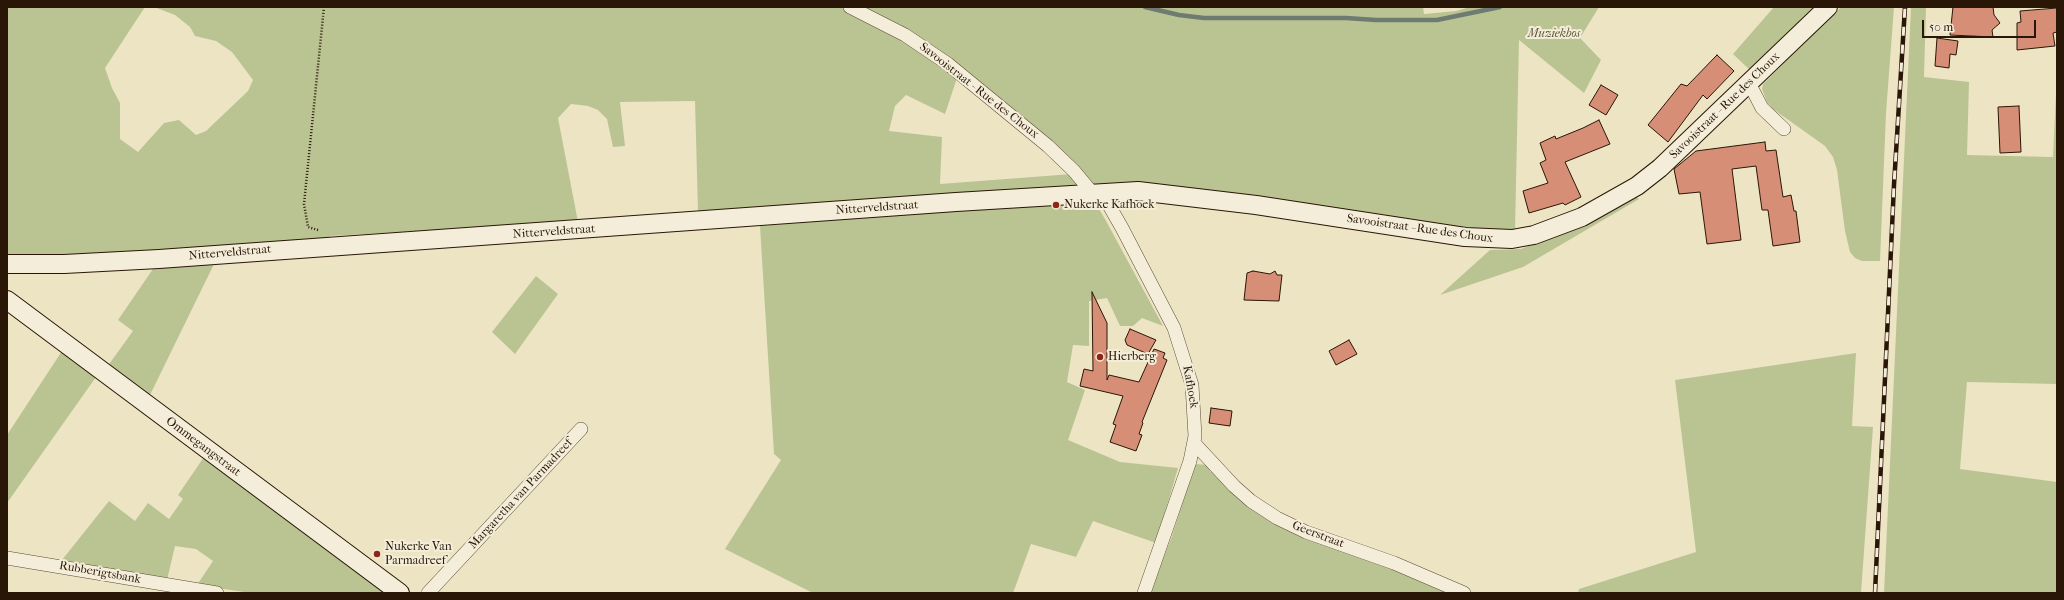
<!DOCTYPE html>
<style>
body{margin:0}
#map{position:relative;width:2064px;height:600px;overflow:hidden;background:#ede4c4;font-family:"IM FELL French Canon",serif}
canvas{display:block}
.frame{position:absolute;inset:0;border:8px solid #2a1606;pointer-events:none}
.scale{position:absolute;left:1922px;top:20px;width:114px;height:18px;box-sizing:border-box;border:2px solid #2a1606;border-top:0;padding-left:5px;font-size:12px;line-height:14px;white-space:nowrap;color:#2a1606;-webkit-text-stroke:3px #f3edd9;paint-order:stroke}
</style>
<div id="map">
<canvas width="2064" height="600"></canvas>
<div class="frame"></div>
<div class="scale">50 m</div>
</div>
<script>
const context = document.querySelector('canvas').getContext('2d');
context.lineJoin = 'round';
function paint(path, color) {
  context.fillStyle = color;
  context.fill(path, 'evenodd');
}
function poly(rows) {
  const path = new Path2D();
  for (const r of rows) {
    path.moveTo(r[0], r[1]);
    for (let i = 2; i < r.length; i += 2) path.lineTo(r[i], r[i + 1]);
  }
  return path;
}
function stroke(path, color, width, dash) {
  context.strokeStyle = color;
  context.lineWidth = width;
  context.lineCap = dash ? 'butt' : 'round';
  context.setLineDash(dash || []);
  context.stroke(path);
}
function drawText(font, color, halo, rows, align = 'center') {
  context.font = font + ' "IM FELL French Canon",serif';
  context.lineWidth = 4;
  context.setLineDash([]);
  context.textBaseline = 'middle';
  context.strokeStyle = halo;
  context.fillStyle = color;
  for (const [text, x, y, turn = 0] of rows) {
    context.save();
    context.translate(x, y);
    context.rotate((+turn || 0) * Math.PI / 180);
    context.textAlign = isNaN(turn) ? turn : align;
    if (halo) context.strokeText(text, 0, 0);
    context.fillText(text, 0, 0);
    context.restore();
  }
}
paint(poly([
 [7,7,145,7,105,68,112,88,120,103,120,139,138,152,164,123,179,120,196,135,206,131,248,91,253,80,232,52,216,41,195,36,190,27,175,15,154,7,840,7,907,41,957,78,945,114,906,95,895,106,889,131,942,137,940,184,1072,174,1082,186,698,212,695,101,620,102,625,146,613,147,607,119,598,110,588,106,571,104,558,118,578,222,330,236,330,254,216,260,149,397,107,367,133,331,118,320,155,266,7,270],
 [861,7,1423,7,1424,14,1456,11,1470,7,1599,7,1580,38,1601,60,1584,93,1519,40,1515,232,1502,234,1094,184,1058,151],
 [1774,7,1814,7,1751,71,1733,54],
 [1841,7,1894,7,1886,113,1880,261,1862,261,1855,258,1850,252,1845,231,1837,170,1833,157,1825,146,1773,109,1767,102,1762,89,1763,84],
 [1911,7,1926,7,1924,77,1969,82,1967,155,2053,157,2057,72,2057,384,1967,382,1960,469,2057,482,2057,593,1884,593],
 [1633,194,1639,199,1523,267,1440,295,1490,250,1521,249,1546,239],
 [1092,203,1099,209,1105,219,1163,326,1142,318,1133,326,1120,326,1107,298,1089,301,1089,346,1073,345,1067,382,1085,390,1068,440,1120,462,1178,468,1156,543,1093,521,1076,557,1031,544,1013,593,813,593,725,549,781,460,774,454,760,226,1036,205],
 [536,276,558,294,515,354,492,332],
 [62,351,96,377,7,503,7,435],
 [1856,353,1852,426,1873,427,1861,593,1578,593,1579,589,1696,552,1675,380],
 [204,457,218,469,388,593,251,593,197,585,213,561,196,549,175,546,167,580,62,560,109,501,135,521,148,503,169,519,183,499,178,495],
 [1195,464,1209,465,1210,472,1214,472,1259,511,1455,593,1150,593,1172,536]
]), '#bac493');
stroke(poly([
 [1145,7,1179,15,1204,18,1346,18,1376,20,1437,20,1500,7]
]), '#6d7b70', 4.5);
const building = poly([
 [1953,7,1993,7,1994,15,2000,23,1992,30,1993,37,1950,35,1953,7],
 [2057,8,2057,32,2053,33,2055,46,2017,50,2017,23,2021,22,2020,11,2057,8],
 [1937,38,1958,41,1956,55,1950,54,1949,68,1935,66,1937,38],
 [1717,55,1734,71,1707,99,1703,95,1668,142,1648,125,1681,84,1687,86,1717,55],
 [1601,85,1618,95,1606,115,1589,105,1601,85],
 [2019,106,2021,152,2000,153,1998,107,2019,106],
 [1599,120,1610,144,1565,162,1581,197,1565,205,1563,203,1529,213,1523,191,1548,183,1540,163,1546,160,1540,143,1555,136,1556,139,1583,128,1599,120],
 [1765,142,1766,151,1776,150,1783,197,1791,195,1794,211,1796,211,1800,242,1773,246,1768,210,1762,210,1756,166,1732,169,1741,240,1707,244,1700,192,1679,194,1674,169,1696,151,1765,142],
 [1253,271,1270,274,1275,271,1277,275,1282,275,1279,301,1244,300,1247,273,1253,271],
 [1092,292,1107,323,1107,380,1109,375,1139,382,1154,349,1165,353,1163,358,1167,360,1142,422,1143,423,1139,434,1142,435,1136,451,1110,442,1116,425,1113,424,1123,396,1080,386,1084,369,1093,371,1092,292],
 [1130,329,1156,340,1148,354,1127,345,1125,340,1130,329],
 [1349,340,1357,354,1336,365,1329,351,1349,340],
 [1211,408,1232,411,1230,426,1209,423,1211,408]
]);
paint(building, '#d78e76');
stroke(building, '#2a1606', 1);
const street = poly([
 [850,7,905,35,948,64,1048,146,1074,171,1094,195],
 [1749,83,1762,108,1784,129],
 [1100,194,1110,207,1122,228,1174,328,1192,385,1195,436,1190,461,1144,593],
 [1194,443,1234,486,1251,501,1277,518,1306,532,1394,563,1464,593],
 [7,558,217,593],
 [428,593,581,429]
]);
const secondary = poly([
 [7,264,64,264,159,259,956,202,1138,191,1256,205,1465,237,1512,239,1534,235,1582,217,1637,186,1660,168,1828,7],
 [7,300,400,593]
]);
stroke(street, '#5b4a36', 14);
stroke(secondary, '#2a1606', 20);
stroke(poly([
 [318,230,308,227,304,204,324,7]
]), '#2a1606', 2.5, [1, 2]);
stroke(street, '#f3edd9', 13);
stroke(secondary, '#f3edd9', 18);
const rail = poly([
 [1875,593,1894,185,1905,7]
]);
stroke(rail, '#2a1606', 4.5);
stroke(rail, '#f3edd9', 3, [9]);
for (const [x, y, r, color] of [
 [1056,205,4,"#8f2418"],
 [1100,357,4,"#8f2418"],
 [377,554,4,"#8f2418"]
]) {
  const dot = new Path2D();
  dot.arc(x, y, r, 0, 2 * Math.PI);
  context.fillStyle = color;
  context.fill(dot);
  stroke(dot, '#f3edd9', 1.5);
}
drawText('italic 12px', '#5c5337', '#f3edd9', [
 ["Muziekbos",1554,34]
]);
drawText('12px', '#2a1606', '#f3edd9', [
 ["Savooistraat - Rue des Choux",979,91,38],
 ["Savooistraat - Rue des Choux",1725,106,-44],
 ["Nitterveldstraat",877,208,-4],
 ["Savooistraat - Rue des Choux",1420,229,8],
 ["Nitterveldstraat",554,232,-4],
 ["Nitterveldstraat",230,253,-5],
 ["Kafhoek",1190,387,80],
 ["Ommegangstraat",203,447,37],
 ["Margaretha van Parmadreef",521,494,-47],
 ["Geerstraat",1318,535,21],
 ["Rubberigtsbank",100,573,10]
]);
drawText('12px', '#2a1606', '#f3edd9', [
 ["Nukerke Kafhoek",1064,205],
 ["Hierberg",1108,357],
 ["Nukerke Van",385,547],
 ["Parmadreef",385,561]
], 'left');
</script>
